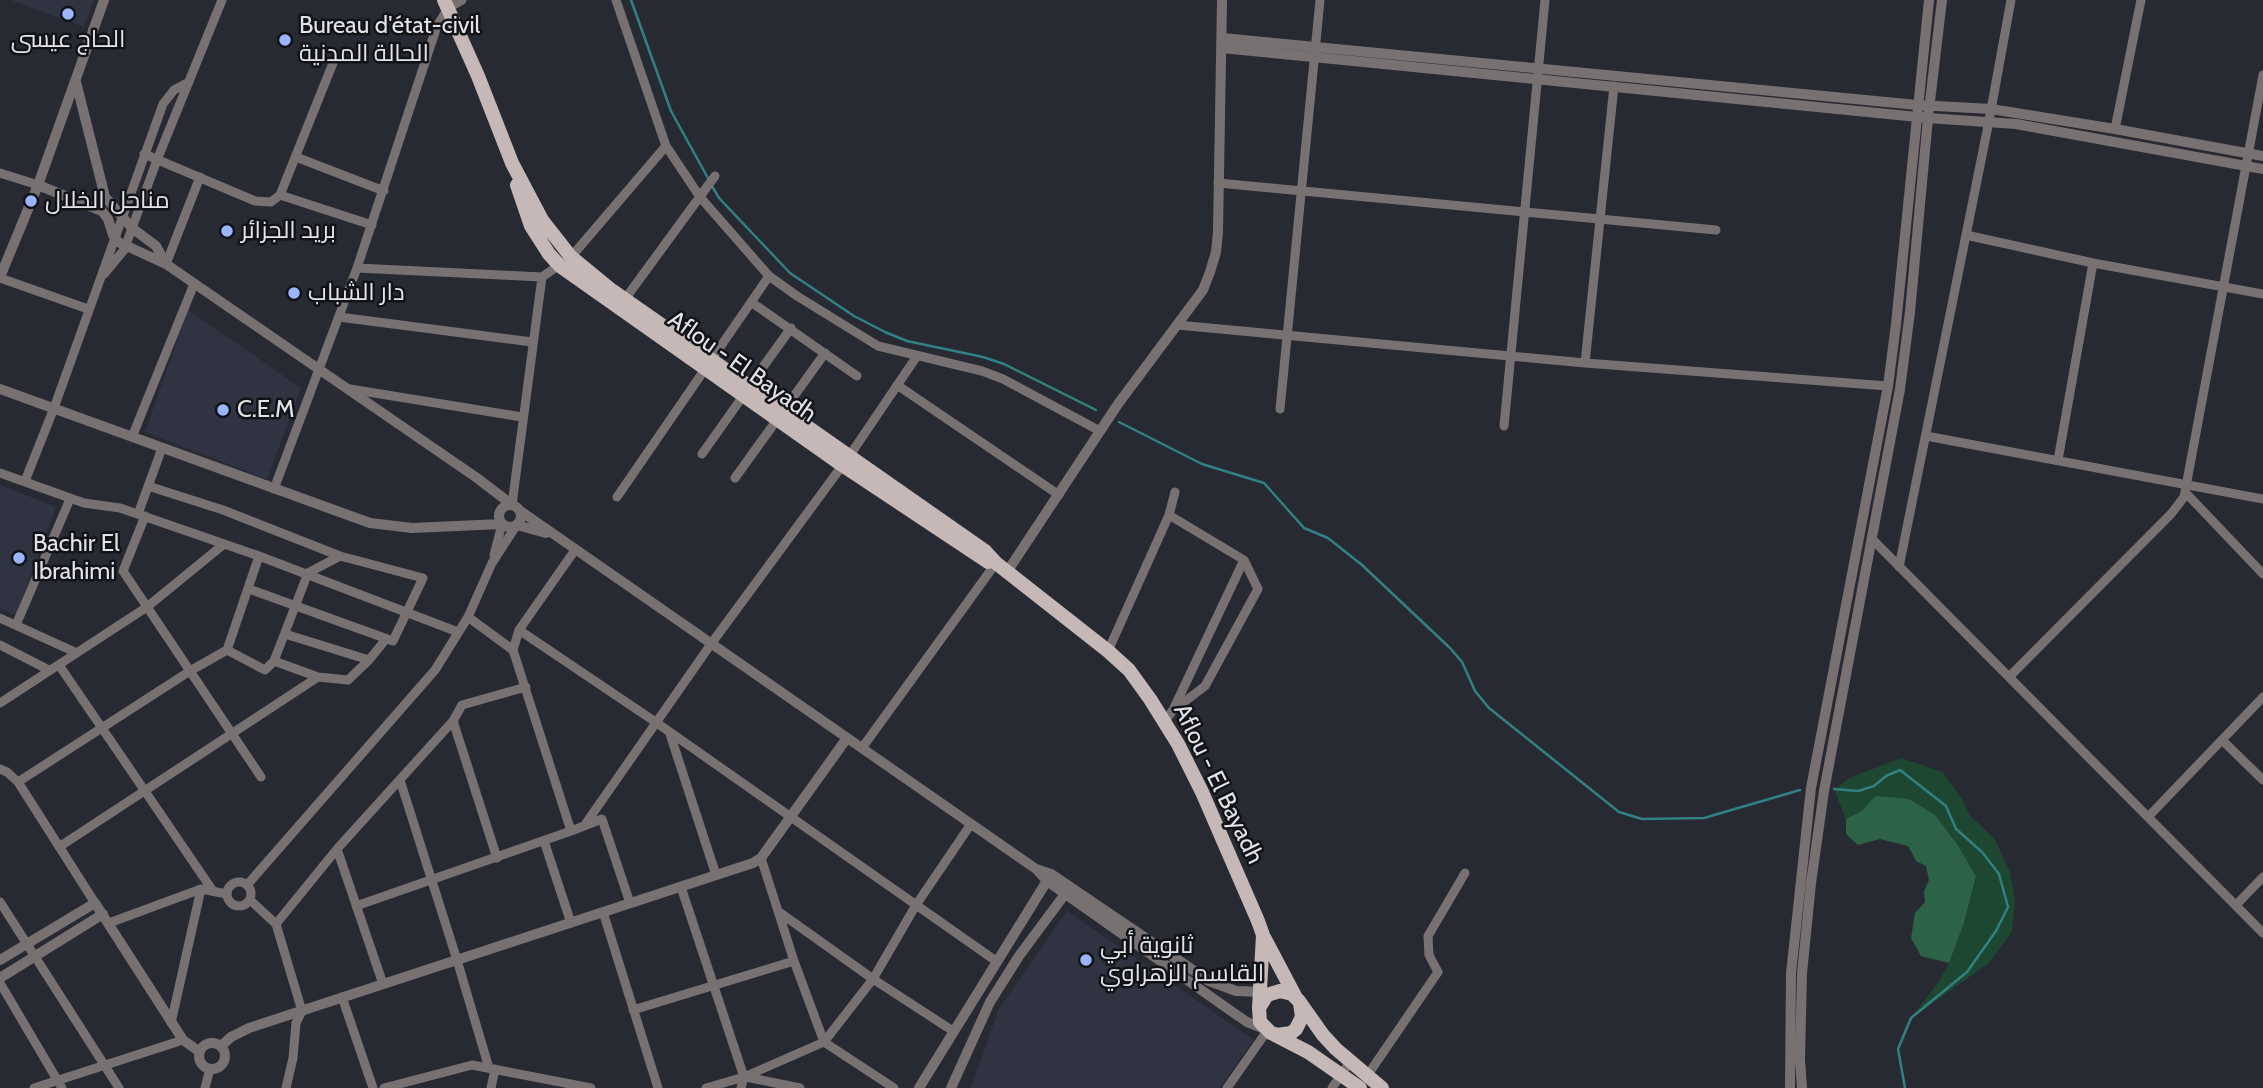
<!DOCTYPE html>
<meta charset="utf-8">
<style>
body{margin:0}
canvas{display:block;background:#282a33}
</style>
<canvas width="2263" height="1088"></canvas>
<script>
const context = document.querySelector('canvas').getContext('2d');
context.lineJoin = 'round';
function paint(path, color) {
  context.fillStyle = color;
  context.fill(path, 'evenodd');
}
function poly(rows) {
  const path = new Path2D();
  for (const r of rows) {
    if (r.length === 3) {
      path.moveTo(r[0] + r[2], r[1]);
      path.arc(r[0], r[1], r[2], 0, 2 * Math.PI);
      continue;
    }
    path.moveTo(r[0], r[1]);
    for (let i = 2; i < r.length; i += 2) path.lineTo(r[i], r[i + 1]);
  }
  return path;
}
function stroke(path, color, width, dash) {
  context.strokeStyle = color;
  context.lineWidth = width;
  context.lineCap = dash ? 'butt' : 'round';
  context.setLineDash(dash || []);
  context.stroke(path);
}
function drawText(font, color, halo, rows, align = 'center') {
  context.font = font + ' Cabin,Cairo,sans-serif';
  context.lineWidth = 5;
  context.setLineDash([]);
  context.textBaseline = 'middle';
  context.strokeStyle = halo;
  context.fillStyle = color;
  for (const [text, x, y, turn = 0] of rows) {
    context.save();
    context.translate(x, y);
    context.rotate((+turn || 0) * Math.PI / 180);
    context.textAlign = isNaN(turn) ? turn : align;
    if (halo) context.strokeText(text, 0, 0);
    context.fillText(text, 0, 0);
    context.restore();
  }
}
paint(poly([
 [11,0,94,0,84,27],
 [188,310,301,388,267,479,145,432],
 [0,485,56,507,16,615,0,609],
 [1067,911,1254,1040,1219,1088,971,1088,999,1009]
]), '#303342');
paint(poly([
 [1901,758,1942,772,1962,799,1970,816,1994,838,2010,872,2015,899,2012,932,1989,963,1911,1018,1940,980,1949,963,1964,923,1976,876,1957,844,1936,816,1875,796,1862,811,1846,819,1834,789,1852,777]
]), '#1e4731');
paint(poly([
 [1875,796,1909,799,1936,816,1957,844,1976,876,1964,923,1949,963,1921,956,1911,938,1915,913,1925,902,1924,891,1929,880,1926,866,1916,861,1908,846,1880,839,1858,845,1846,834,1846,819,1862,811]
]), '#2c6245');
stroke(poly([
 [631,0,671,111,709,180],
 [712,186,719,198,790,273,854,316,885,332,907,341,983,357,1004,364,1096,410],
 [1119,422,1202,464,1264,483,1304,528,1328,538,1362,565,1450,648,1462,662,1475,691,1489,708,1619,812,1642,819,1704,818,1800,790],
 [1834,789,1858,791,1874,786,1886,776,1900,770,1946,806,1956,829,1982,852,1999,874,2008,907,1996,931,1967,972,1911,1018,1898,1049,1905,1088]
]), '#318083', 2.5);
stroke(poly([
 [616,0,666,146,700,197,769,276,797,296,878,346,982,371,1003,379,1100,431],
 [2115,129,2141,0],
 [144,154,255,201,271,202,280,195,333,63],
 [296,157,384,191],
 [0,173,38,185],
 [1218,183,1716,230],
 [280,195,372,225],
 [1966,235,2093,263,2263,294],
 [166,264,200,177],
 [357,268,542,277],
 [104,274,124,250,157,160,222,0],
 [0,278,88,309],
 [625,299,715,176],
 [751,302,857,376],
 [339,317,532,342],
 [1177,325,1585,363,1888,386],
 [1585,363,1614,86],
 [750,385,791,328],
 [897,385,1059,495],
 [350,389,522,417],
 [1280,409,1320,0],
 [1504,426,1545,0],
 [1926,436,2263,499],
 [132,437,194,284],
 [702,454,743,396],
 [2058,460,2093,263],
 [0,473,84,503,120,508,259,556],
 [735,478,825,353],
 [25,481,54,408,163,104,174,90,189,82],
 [148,486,223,510,340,556,423,578,393,641,249,589],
 [274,489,357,268,437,26,448,8,462,0],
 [2185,492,2263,574],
 [617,497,769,276],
 [512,505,542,277,571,257,666,146],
 [138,514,162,448],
 [145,516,123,571,261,777],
 [1872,539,2263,933],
 [494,555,502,524],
 [1899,567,1989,121,2011,0],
 [468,617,513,650,571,831,602,819,630,903],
 [0,618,77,653],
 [16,625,70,499],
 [519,630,575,550],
 [285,634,369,660,386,639],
 [0,645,49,670],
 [513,650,519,630,657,723,996,961],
 [1108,651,1169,515,1175,492],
 [274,661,308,573,340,556],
 [59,665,213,891],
 [318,677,348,680,369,660],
 [2009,677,2171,514,2184,497,2263,75],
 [0,703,147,607,224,544],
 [1175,709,1205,686,1258,589,1244,560],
 [453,721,497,858],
 [1165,721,1173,710,1244,560,1169,515],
 [670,734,716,875],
 [2222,740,2263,780],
 [862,748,996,563],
 [0,769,7,772,18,782,95,903],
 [400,780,457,960,489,1068],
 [18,782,190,671,227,650,259,556,458,632],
 [2148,817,2263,697],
 [584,826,711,644,850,455,917,356],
 [544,841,571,923],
 [59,847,318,677,274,661,265,670,227,650],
 [337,849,383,984],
 [239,894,12],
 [247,885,435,670,468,617,492,563,516,526],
 [681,887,744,1077,741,1088],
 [250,900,276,924,302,1011,296,1023,293,1058,286,1088],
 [0,902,119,1088],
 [2236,905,2263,877],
 [356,906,571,831],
 [603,912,658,1088],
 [779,912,873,979,953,1031],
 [109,923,201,889],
 [276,924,337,849,453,721,462,705,526,687],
 [794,961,824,1042,894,1088],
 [0,983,62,1088],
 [342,997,373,1088],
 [633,1010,794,961,761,858],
 [171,1023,201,889,227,894],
 [1367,1076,1438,972,1429,955,1428,936,1465,873],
 [746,1077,800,1088],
 [34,1088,183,1040],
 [205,1088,210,1069],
 [384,1088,472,1065,591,1088],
 [491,1088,495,1069],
 [706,1088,744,1077,824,1042,873,979,916,905,971,824],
 [1227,1088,1267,1031],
 [1332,1088,1350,1062]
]), '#787171', 9);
stroke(poly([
 [1222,38,1917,105,1991,109,2115,129,2263,156],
 [1222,48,1928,118,2016,124,2263,169],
 [76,82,105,197,132,228,156,246,166,264],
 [38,185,102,211,108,219,113,235,118,242,166,264,477,478,511,504],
 [0,277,38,185,104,0],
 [0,389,370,523,412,528,501,524],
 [510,516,11],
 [519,510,1036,869,1051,874,1209,981,1236,991,1264,992],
 [517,525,546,533],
 [1007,572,1118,404,1203,290,1210,272,1216,252,1218,232,1222,0],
 [1038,871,1047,881,1231,1011,1247,1022,1265,1029],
 [0,960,95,903,183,1040,200,1052],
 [0,978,103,914],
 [212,1056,13],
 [221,1046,231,1037,249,1028,753,863,761,858,847,738],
 [919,1088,1050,876],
 [951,1088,990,1002,1019,956,1068,890],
 [1790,1088,1791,973,1811,788,1888,386,1896,324,1929,0],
 [1802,1088,1800,1059,1802,973,1811,883,1824,791,1900,389,1910,312,1928,118,1942,0]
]), '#787171', 10);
stroke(poly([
 [444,0,478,76,512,163,542,220,571,257,610,289,985,551,996,563,1108,651,1129,670,1150,699,1178,744,1202,792,1258,921,1263,935,1259,1008],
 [517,185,531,226,549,254,560,266,842,465,988,562],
 [1265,939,1295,996],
 [1300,1003,1302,1017,1296,1029,1291,1033,1277,1035,1271,1033,1260,1022,1259,1008,1267,995,1280,991,1292,994,1299,1001,1323,1035,1336,1049,1382,1088],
 [1275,1035,1308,1052,1360,1088]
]), '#c5b8b7', 14);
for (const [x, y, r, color] of [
 [68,14,7,"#9ab5fd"],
 [285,40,7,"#9ab5fd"],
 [31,201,7,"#9ab5fd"],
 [227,231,7,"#9ab5fd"],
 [294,293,7,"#9ab5fd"],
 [223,410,7,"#9ab5fd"],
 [19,558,7,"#9ab5fd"],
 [1086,960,7,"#9ab5fd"]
]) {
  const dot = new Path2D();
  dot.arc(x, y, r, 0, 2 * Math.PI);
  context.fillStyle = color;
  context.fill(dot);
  stroke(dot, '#121317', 2.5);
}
drawText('24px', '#e2e3e9', '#121317', [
 ["Bureau d'état-civil",299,26],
 ["الحالة المدنية",299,54],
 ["الحاج عيسى",68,40,"center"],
 ["مناحل الخلال",45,201],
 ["بريد الجزائر",241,231],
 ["دار الشباب",308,293],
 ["C.E.M",237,410],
 ["Bachir El",33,544],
 ["Ibrahimi",33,572],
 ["ثانوية أبي",1100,946],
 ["القاسم الزهراوي",1100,974]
], 'left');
drawText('24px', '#e2e3e9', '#121317', [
 ["Aflou - El Bayadh",742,367,35],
 ["Aflou - El Bayadh",1218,784,64]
]);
</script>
